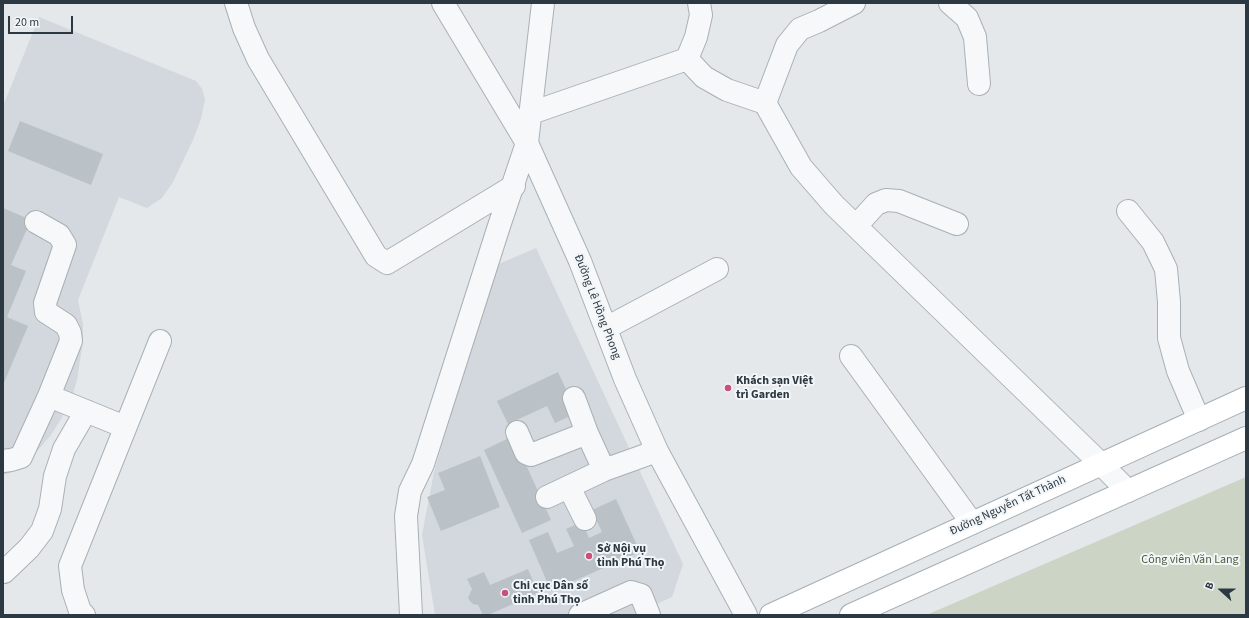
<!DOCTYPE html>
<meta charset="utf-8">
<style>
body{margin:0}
#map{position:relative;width:1249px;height:618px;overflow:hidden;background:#e4e8eb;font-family:"Source Sans 3",sans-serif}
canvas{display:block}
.frame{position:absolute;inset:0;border:4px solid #2c3942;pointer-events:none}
.north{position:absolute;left:1201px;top:570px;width:40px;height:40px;-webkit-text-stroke:3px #f3f6f8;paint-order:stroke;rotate:291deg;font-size:11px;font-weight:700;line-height:16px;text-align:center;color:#2c3942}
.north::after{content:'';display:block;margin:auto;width:14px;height:18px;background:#2c3942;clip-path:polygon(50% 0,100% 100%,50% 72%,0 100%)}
.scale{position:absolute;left:8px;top:16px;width:65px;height:18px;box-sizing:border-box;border:2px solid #2c3942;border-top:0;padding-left:5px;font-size:12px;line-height:14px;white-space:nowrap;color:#2c3942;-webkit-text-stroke:3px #f3f6f8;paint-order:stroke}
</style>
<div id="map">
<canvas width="1249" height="618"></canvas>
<div class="frame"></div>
<div class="north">B</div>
<div class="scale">20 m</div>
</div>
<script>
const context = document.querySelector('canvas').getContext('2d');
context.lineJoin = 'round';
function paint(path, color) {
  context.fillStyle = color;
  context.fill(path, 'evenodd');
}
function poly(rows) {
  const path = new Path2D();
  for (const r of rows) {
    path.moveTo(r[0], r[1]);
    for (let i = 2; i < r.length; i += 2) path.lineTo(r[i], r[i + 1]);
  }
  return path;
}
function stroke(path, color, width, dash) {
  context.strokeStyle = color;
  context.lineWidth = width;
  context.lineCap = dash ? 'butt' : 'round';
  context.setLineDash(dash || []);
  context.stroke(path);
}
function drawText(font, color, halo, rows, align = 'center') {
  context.font = font + ' "Source Sans 3",sans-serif';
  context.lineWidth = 4;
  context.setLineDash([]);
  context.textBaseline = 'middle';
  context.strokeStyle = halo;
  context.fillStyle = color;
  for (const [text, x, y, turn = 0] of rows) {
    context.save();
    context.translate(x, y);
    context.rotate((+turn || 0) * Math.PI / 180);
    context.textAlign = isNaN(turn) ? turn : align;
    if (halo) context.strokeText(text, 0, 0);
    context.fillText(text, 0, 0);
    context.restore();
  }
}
paint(poly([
 [39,17,196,81,202,89,205,99,201,119,193,140,173,182,162,198,147,208,119,197,78,300,83,324,83,341,77,380,71,400,61,419,51,435,31,458,10,473,3,475,3,106],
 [536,248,683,564,672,597,633,615,435,615,422,535,434,472,494,266]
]), '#d2d8dd');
paint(poly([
 [1246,477,1246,615,927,615,931,613]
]), '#ccd4c5');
paint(poly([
 [20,121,103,154,91,185,8,151],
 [3,208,31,220,11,265,26,271,7,317,28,326,3,385],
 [558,372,577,413,555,423,547,406,508,424,497,401],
 [513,436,551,520,522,533,484,450],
 [480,456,500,507,441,531,427,497,445,490,438,473],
 [616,499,640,552,551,591,529,540,548,532,557,553,574,546,566,529,582,522,589,538,602,532,592,510],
 [528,569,538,593,488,615,483,615,478,605,473,604,470,601,468,598,472,589,467,579,484,572,490,585]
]), '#bbc2c7');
const minor = poly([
 [236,3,244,28,258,59,376,256,387,263,514,186],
 [443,3,527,143,580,261,625,379,657,451,746,615],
 [950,3,967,18,975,37,979,84],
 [687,59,696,37,701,15,699,3],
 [765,103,787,45,800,29,819,21,854,3],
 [531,113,687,59,704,77,727,90,765,103,801,167,834,205,1101,464,1128,491],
 [1128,211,1153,242,1166,269,1169,302,1169,338,1178,371,1199,420],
 [856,226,876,204,886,200,899,201,957,224],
 [606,328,717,269],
 [851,356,972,523],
 [49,396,125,427],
 [574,398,587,433],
 [517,432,526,453,531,455,587,433,604,470],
 [3,461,11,460,21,457,49,396,71,341,70,333,66,325,46,312,45,303,65,245,59,235,36,222],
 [569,487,585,519],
 [547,497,604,470,657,451],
 [4,572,29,548,42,531,50,509,55,476,64,449,86,411],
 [84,615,80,611,73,590,70,566,160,341],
 [411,615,406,516,410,491,423,464,499,226,527,143,543,3],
 [580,615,631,592,641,595,649,615]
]);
const major = poly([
 [771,615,1246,398],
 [851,615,1246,438]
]);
stroke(minor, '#a9b0b5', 24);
stroke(major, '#a3afb6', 24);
stroke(minor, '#f6f8f9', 22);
stroke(major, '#fff', 22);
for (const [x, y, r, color] of [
 [728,388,4,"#c8507b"],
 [589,556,4,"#c8507b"],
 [505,593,4,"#c8507b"]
]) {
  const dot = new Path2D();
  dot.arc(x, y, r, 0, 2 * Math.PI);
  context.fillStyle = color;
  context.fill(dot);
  stroke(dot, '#f3f6f8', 1.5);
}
drawText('12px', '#2c3942', '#f3f6f8', [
 ["Đường Lê Hồng Phong",597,307,69],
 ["Đường Nguyễn Tất Thành",1008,506,-25]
]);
drawText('bold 12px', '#2c3942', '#f3f6f8', [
 ["Khách sạn Việt",736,381],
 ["trì Garden",736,395],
 ["Sở Nội vụ",597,549],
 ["tỉnh Phú Thọ",597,563],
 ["Chi cục Dân số",513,586],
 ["tỉnh Phú Thọ",513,600]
], 'left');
drawText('12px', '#485d3a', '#f3f6f8', [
 ["Công viên Văn Lang",1190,560]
]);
</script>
